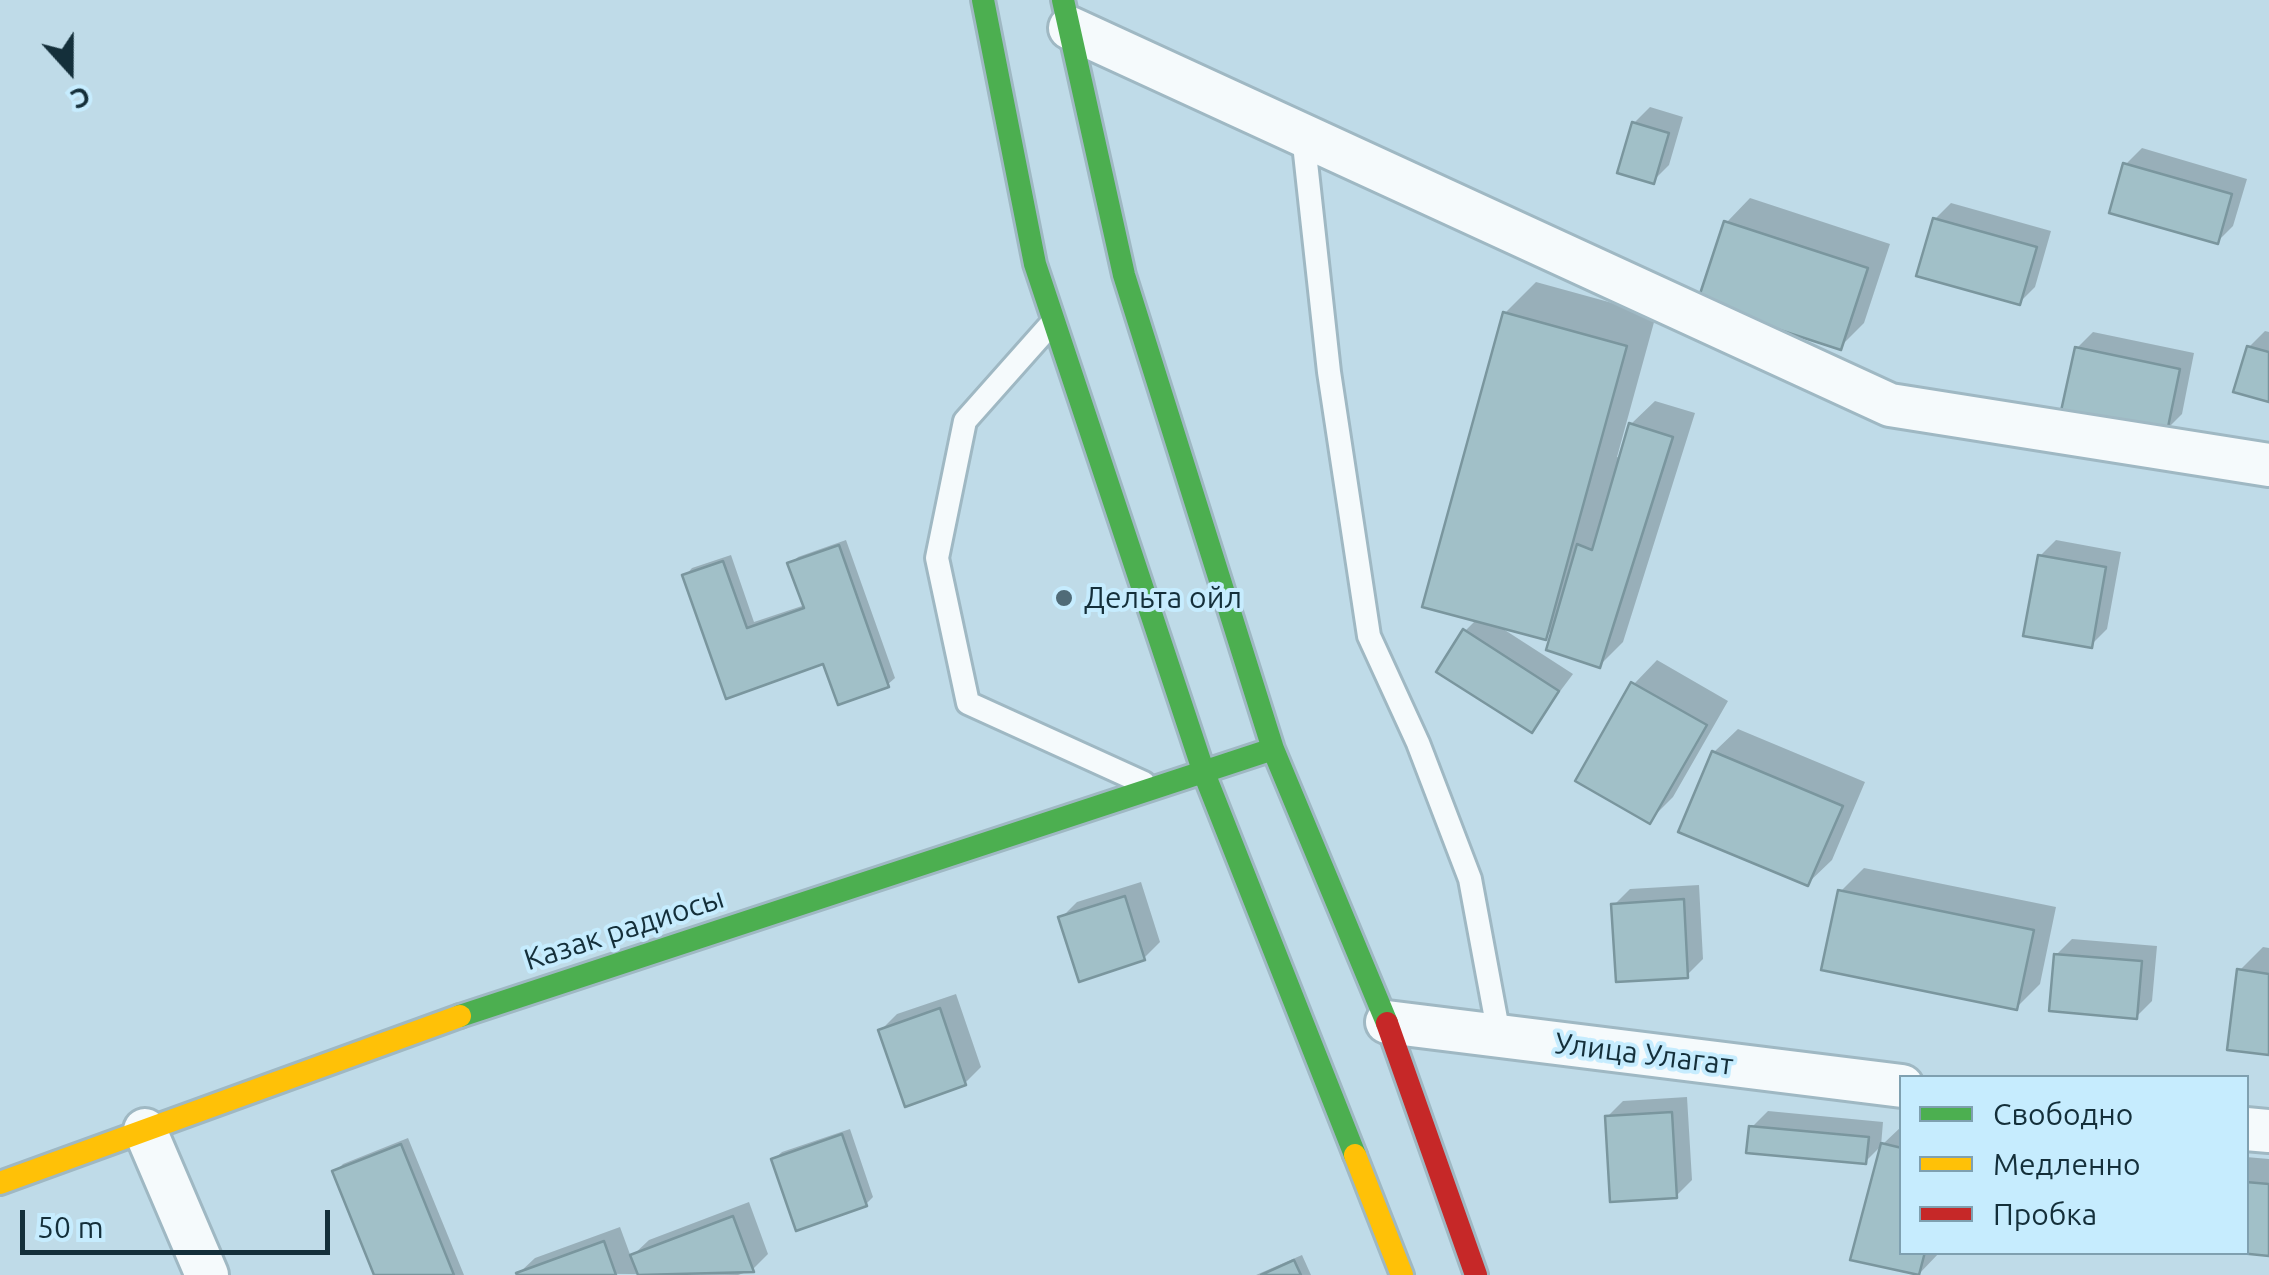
<!DOCTYPE html>
<meta charset="utf-8">
<style>
body{margin:0}
#map{position:relative;width:2269px;height:1275px;overflow:hidden;background:#bfdbe8;font-family:Ubuntu,sans-serif}
canvas{display:block}
.legend{position:absolute;left:1899px;top:1075px;width:350px;height:180px;box-sizing:border-box;background:#c6ecfe;border:2px solid #7fa0b0;margin:0;padding:12px 18px;list-style:none;font-size:30px;color:#142f3a}
.legend li{display:flex;align-items:center;gap:20px;height:50px}
.legend b{width:50px;border:2px solid #7fa0b0}
.north{position:absolute;left:20px;top:20px;width:100px;height:100px;-webkit-text-stroke:8px #c6ecfe;paint-order:stroke;rotate:159deg;font-size:28px;font-weight:700;line-height:40px;text-align:center;color:#142f3a}
.north::after{content:'';display:block;margin:auto;width:35px;height:45px;background:#142f3a;clip-path:polygon(50% 0,100% 100%,50% 72%,0 100%)}
.scale{position:absolute;left:20px;top:1210px;width:310px;height:45px;box-sizing:border-box;border:5px solid #142f3a;border-top:0;padding-left:12px;font-size:30px;line-height:35px;white-space:nowrap;color:#142f3a;-webkit-text-stroke:8px #c6ecfe;paint-order:stroke}
</style>
<div id="map">
<canvas width="2269" height="1275"></canvas>
<ul class="legend">
<li><b style="height:12px;background:#4caf50"></b>Свободно</li>
<li><b style="height:12px;background:#ffc107"></b>Медленно</li>
<li><b style="height:12px;background:#c62828"></b>Пробка</li>
</ul>
<div class="north">С</div>
<div class="scale">50 m</div>
</div>
<script>
const context = document.querySelector('canvas').getContext('2d');
context.lineJoin = 'round';
function paint(path, color) {
  context.fillStyle = color;
  context.fill(path, 'evenodd');
}
function poly(rows) {
  const path = new Path2D();
  for (const r of rows) {
    path.moveTo(r[0], r[1]);
    for (let i = 2; i < r.length; i += 2) path.lineTo(r[i], r[i + 1]);
  }
  return path;
}
function stroke(path, color, width, dash) {
  context.strokeStyle = color;
  context.lineWidth = width;
  context.lineCap = dash ? 'butt' : 'round';
  context.setLineDash(dash || []);
  context.stroke(path);
}
function drawText(font, color, halo, rows, align = 'center') {
  context.font = font + ' Ubuntu,sans-serif';
  context.lineWidth = 8;
  context.setLineDash([]);
  context.textBaseline = 'middle';
  context.strokeStyle = halo;
  context.fillStyle = color;
  for (const [text, x, y, turn = 0] of rows) {
    context.save();
    context.translate(x, y);
    context.rotate((+turn || 0) * Math.PI / 180);
    context.textAlign = isNaN(turn) ? turn : align;
    if (halo) context.strokeText(text, 0, 0);
    context.fillText(text, 0, 0);
    context.restore();
  }
}
paint(poly([
 [1650,107,1683,117,1669,165,1653,181,1634,123],
 [2142,148,2247,179,2233,226,2217,242,2126,164],
 [1750,198,1890,244,1864,323,1840,347,1727,222],
 [1951,203,2051,231,2035,287,2019,303,1935,219],
 [1536,282,1656,315,1617,457,1621,458,1631,424,1655,401,1695,413,1623,642,1600,665,1556,626,1545,637,1497,625,1573,674,1531,730,1465,631,1477,619,1505,313],
 [2265,331,2269,332,2269,400,2249,347],
 [2093,332,2194,353,2182,414,2166,430,2077,348],
 [846,540,895,678,887,685,824,661,727,696,685,576,692,568,731,555,754,622,805,605,790,564,798,557],
 [2056,540,2121,552,2107,629,2091,645,2040,556],
 [1657,660,1728,701,1673,797,1650,820,1634,684],
 [1738,729,1865,782,1832,860,1808,883,1714,752],
 [1864,868,2056,907,2040,984,2017,1007,1840,892],
 [1141,882,1160,942,1144,958,1061,918,1077,902],
 [1699,885,1703,959,1687,975,1614,905,1630,889],
 [2072,939,2157,946,2152,1001,2136,1017,2056,955],
 [2263,947,2269,948,2269,1052,2239,971],
 [956,994,981,1067,965,1083,881,1030,897,1014],
 [1687,1097,1692,1180,1676,1196,1607,1117,1623,1101],
 [1768,1111,1883,1122,1881,1146,1865,1162,1752,1127],
 [1902,1126,1902,1252,1940,1252,1918,1275,1853,1259,1883,1144],
 [850,1129,873,1197,866,1204,774,1159,782,1152],
 [408,1138,464,1275,377,1275,335,1172,343,1164],
 [2246,1157,2269,1159,2269,1253,2246,1251],
 [749,1202,768,1254,752,1270,738,1275,519,1273,535,1258,620,1227,631,1257,649,1240],
 [1302,1255,1311,1275,1256,1275]
]), '#0003');
const building = poly([
 [1632,122,1669,133,1654,184,1617,173,1632,122],
 [2123,163,2232,194,2218,244,2109,213,2123,163],
 [1933,218,2037,247,2020,305,1916,276,1933,218],
 [1724,221,1868,268,1841,350,1697,303,1724,221],
 [1503,312,1627,346,1546,640,1422,607,1503,312],
 [2247,346,2269,352,2269,402,2233,392,2247,346],
 [2075,347,2180,369,2167,432,2061,411,2075,347],
 [1629,423,1673,437,1600,668,1546,650,1577,544,1592,550,1629,423],
 [839,545,889,687,838,705,823,664,726,699,682,575,723,561,747,628,804,608,787,563,839,545],
 [2038,555,2106,567,2092,648,2023,636,2038,555],
 [1463,629,1559,691,1532,733,1436,672,1463,629],
 [1631,682,1707,725,1650,824,1575,781,1631,682],
 [1712,751,1843,806,1808,886,1678,832,1712,751],
 [1838,890,2034,930,2017,1010,1821,970,1838,890],
 [1125,896,1145,960,1079,982,1058,917,1125,896],
 [1684,899,1688,978,1616,982,1611,904,1684,899],
 [2054,954,2142,961,2137,1019,2049,1011,2054,954],
 [2237,969,2269,974,2269,1055,2227,1050,2237,969],
 [940,1008,966,1085,905,1107,878,1030,940,1008],
 [1672,1112,1677,1198,1610,1202,1605,1116,1672,1112],
 [1749,1126,1869,1137,1866,1164,1746,1153,1749,1126],
 [842,1134,867,1206,796,1231,771,1159,842,1134],
 [1881,1143,1902,1148,1902,1252,1925,1252,1919,1275,1850,1260,1881,1143],
 [401,1144,454,1275,374,1275,332,1171,401,1144],
 [2246,1182,2269,1184,2269,1256,2230,1252,2246,1252,2246,1182],
 [733,1216,754,1272,638,1275,630,1255,733,1216],
 [604,1241,616,1275,517,1275,516,1273,604,1241],
 [1294,1260,1301,1275,1261,1275,1294,1260]
]);
paint(building, '#a1c0c8');
stroke(building, '#7a969e', 2.5);
const lane = poly([
 [1303,135,1329,372,1369,636,1418,743,1470,879,1499,1035],
 [1052,323,965,421,937,558,968,703,1144,783]
]);
const street = poly([
 [1070,28,1890,405,2269,465],
 [1387,1022,1902,1086],
 [2246,1129,2269,1131],
 [145,1130,207,1275]
]);
const fast = poly([
 [983,0,1035,264,1204,773,1355,1155],
 [1063,0,1124,275,1273,749,1387,1023],
 [460,1016,1273,749]
]);
const slow = poly([
 [1355,1155,1402,1275],
 [0,1183,460,1016]
]);
const jam = poly([
 [1387,1023,1476,1275]
]);
stroke(lane, '#9fb8c3', 28);
stroke(street, '#9fb8c3', 48);
stroke(fast, '#9fb8c3', 28);
stroke(slow, '#9fb8c3', 28);
stroke(jam, '#9fb8c3', 28);
stroke(lane, '#f5fafc', 22);
stroke(street, '#f5fafc', 42);
stroke(fast, '#4caf50', 22);
stroke(slow, '#ffc107', 22);
stroke(jam, '#c62828', 22);
for (const [x, y, r, color] of [
 [1064,598,10,"#506b77"]
]) {
  const dot = new Path2D();
  dot.arc(x, y, r, 0, 2 * Math.PI);
  context.fillStyle = color;
  context.fill(dot);
  stroke(dot, '#c6ecfe', 4);
}
drawText('30px', '#142f3a', '#c6ecfe', [
 ["Дельта ойл",1084,598]
], 'left');
drawText('30px', '#142f3a', '#c6ecfe', [
 ["Казак радиосы",624,929,-18],
 ["Улица Улагат",1644,1054,7]
]);
</script>
